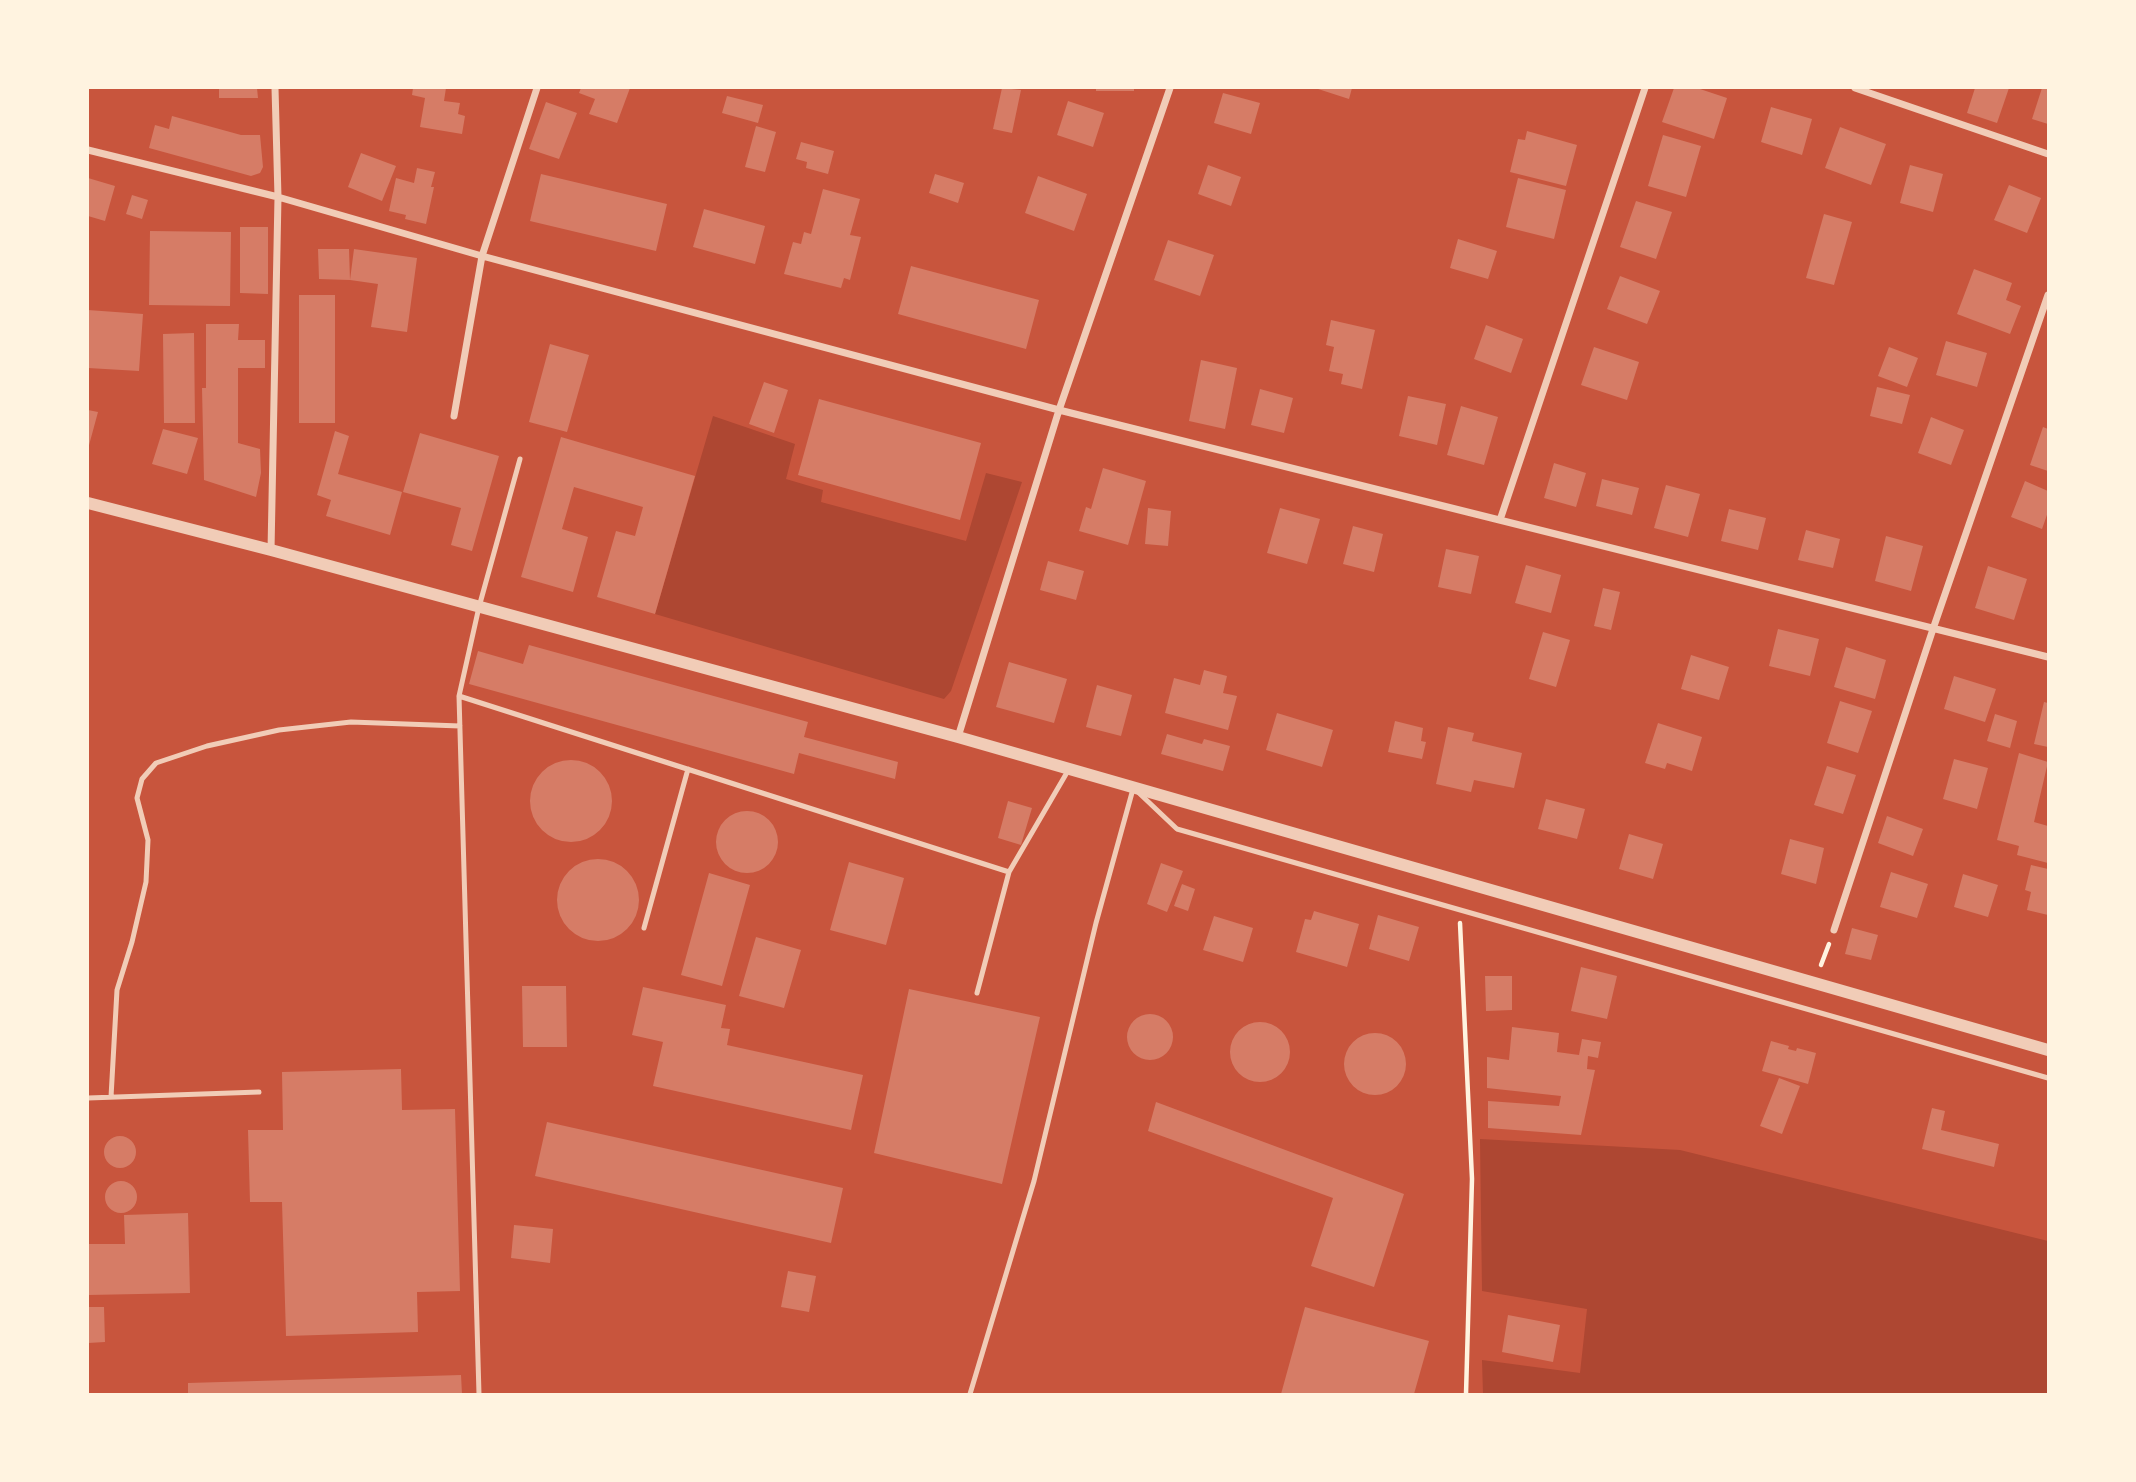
<!DOCTYPE html>
<style>
body{margin:0}
#map{position:relative;width:2136px;height:1482px;overflow:hidden;background:#c8553d;font-family:Roboto,sans-serif}
canvas{display:block}
.frame{position:absolute;inset:0;border:89px solid #fff3e0;pointer-events:none}
</style>
<div id="map">
<canvas width="2136" height="1482"></canvas>
<div class="frame"></div>
</div>
<script>
const context = document.querySelector('canvas').getContext('2d');
context.lineJoin = 'round';
function paint(path, color) {
  context.fillStyle = color;
  context.fill(path, 'evenodd');
}
function poly(rows) {
  const path = new Path2D();
  for (const r of rows) {
    if (r.length === 3) {
      path.moveTo(r[0] + r[2], r[1]);
      path.arc(r[0], r[1], r[2], 0, 2 * Math.PI);
      continue;
    }
    path.moveTo(r[0], r[1]);
    for (let i = 2; i < r.length; i += 2) path.lineTo(r[i], r[i + 1]);
  }
  return path;
}
function stroke(path, color, width, dash) {
  context.strokeStyle = color;
  context.lineWidth = width;
  context.lineCap = dash ? 'butt' : 'round';
  context.setLineDash(dash || []);
  context.stroke(path);
}
paint(poly([
 [713,416,795,444,786,479,823,490,821,502,966,541,986,473,1022,482,951,691,944,699,655,614],
 [1480,1139,1680,1150,2048,1241,2048,1394,1483,1394,1482,1360,1580,1373,1587,1309,1482,1291]
]), '#ae4732');
paint(poly([
 [219,88,257,88,258,98,219,98],
 [413,88,446,88,444,101,460,103,458,114,465,116,462,134,420,127,425,98,412,95],
 [581,88,630,88,617,123,589,114,595,99,579,93],
 [1002,88,1021,90,1012,133,993,129],
 [1096,88,1134,88,1134,91,1096,91],
 [1315,88,1352,88,1349,99],
 [1674,88,1697,88,1727,98,1714,139,1662,122],
 [1975,88,2009,88,1997,123,1967,113],
 [2042,88,2048,88,2048,124,2032,119],
 [1223,93,1260,103,1251,134,1214,123],
 [727,96,763,105,758,123,722,113],
 [1068,101,1104,113,1093,147,1057,135],
 [546,102,577,113,559,159,529,149],
 [1771,107,1812,119,1802,155,1761,142],
 [172,116,241,135,260,135,263,167,260,173,251,176,149,148,155,125,169,129],
 [756,126,776,132,765,172,745,167],
 [1840,127,1886,144,1871,185,1825,168],
 [1527,131,1577,145,1566,186,1510,172,1518,139,1525,140],
 [1663,135,1701,146,1686,197,1648,186],
 [801,142,834,151,828,174,806,168,807,162,796,159],
 [361,153,396,166,382,201,348,187],
 [1208,165,1241,177,1231,206,1198,194],
 [1910,165,1943,174,1933,212,1900,203],
 [417,168,435,172,431,187,434,187,426,224,405,219,406,215,389,211,396,178,414,183],
 [541,174,667,204,656,251,530,221],
 [935,174,964,183,958,203,929,193],
 [1038,176,1087,194,1074,231,1025,213],
 [88,178,115,186,105,221,88,216],
 [1518,178,1566,190,1554,239,1506,227],
 [2009,185,2041,198,2027,233,1994,220],
 [823,189,860,199,850,235,861,237,850,280,844,278,841,288,784,274,793,242,801,244,804,232,811,234],
 [132,195,148,200,142,219,126,214],
 [1636,201,1672,212,1656,259,1620,247],
 [704,209,765,226,755,264,693,247],
 [1824,214,1852,222,1834,285,1806,278],
 [240,227,268,227,268,294,240,293],
 [150,231,231,232,230,306,149,305],
 [1458,239,1497,251,1488,279,1450,268],
 [1168,240,1214,255,1200,296,1154,280],
 [318,249,349,249,350,280,319,279],
 [354,249,417,258,407,332,371,327,378,284,350,280],
 [911,266,1039,300,1026,349,898,314],
 [1974,269,2012,283,2006,300,2021,306,2010,334,1957,314],
 [1620,276,1660,291,1647,324,1607,309],
 [299,295,335,295,335,423,299,423],
 [88,310,143,314,139,371,88,368],
 [1331,320,1375,330,1362,389,1341,384,1343,374,1329,371,1334,347,1326,345],
 [206,324,239,324,238,340,265,340,265,368,238,368,238,443,260,449,261,473,256,497,204,480,202,388,206,388],
 [1486,325,1523,339,1511,373,1474,359],
 [194,333,195,423,164,423,163,334],
 [1946,341,1987,353,1977,387,1936,375],
 [550,344,589,355,567,432,529,422],
 [1594,347,1639,362,1627,400,1581,385],
 [1889,347,1918,358,1907,387,1878,376],
 [1201,360,1237,368,1225,429,1189,421],
 [764,382,788,390,774,433,749,424],
 [1877,387,1910,395,1902,424,1870,416],
 [1260,389,1293,398,1284,433,1251,425],
 [1408,396,1446,404,1437,445,1399,436],
 [819,399,981,443,960,520,798,475],
 [1461,406,1498,417,1484,465,1447,455],
 [88,410,98,412,88,449],
 [1931,417,1964,430,1951,465,1918,453],
 [2043,427,2048,429,2048,471,2030,465],
 [163,429,198,438,187,474,152,464],
 [335,431,349,436,338,474,402,492,390,535,326,516,331,500,317,495],
 [420,433,499,456,472,551,451,545,461,508,403,492],
 [561,437,695,476,655,614,597,597,616,531,635,536,643,507,574,487,562,529,588,537,573,592,521,577],
 [1554,463,1586,473,1576,507,1544,498],
 [1103,468,1146,481,1128,545,1079,531,1086,507,1091,509],
 [1602,479,1639,488,1632,515,1596,506],
 [2025,481,2048,491,2048,512,2042,529,2011,517],
 [1666,485,1700,494,1688,537,1654,528],
 [1148,508,1171,511,1168,546,1145,544],
 [1280,508,1320,519,1307,564,1267,553],
 [1729,509,1766,518,1758,550,1721,541],
 [1353,526,1383,534,1374,572,1343,564],
 [1806,530,1840,539,1833,568,1798,560],
 [1886,536,1923,546,1911,591,1875,581],
 [1446,549,1479,556,1471,594,1438,587],
 [1048,561,1084,571,1076,600,1040,590],
 [1526,565,1561,575,1551,613,1515,603],
 [1988,566,2027,579,2014,620,1975,608],
 [1603,588,1620,592,1611,630,1594,626],
 [1778,629,1819,639,1810,676,1769,666],
 [1543,632,1570,640,1556,687,1529,679],
 [529,645,808,722,804,737,898,762,895,779,799,753,794,774,469,684,478,651,523,664],
 [1846,647,1886,660,1875,699,1834,687],
 [1691,655,1729,667,1719,700,1681,689],
 [1009,662,1067,679,1054,723,996,707],
 [1204,670,1227,676,1223,693,1237,696,1228,730,1165,713,1174,678,1200,685],
 [1954,676,1996,689,1985,722,1944,709],
 [1097,685,1132,695,1121,736,1086,727],
 [1840,701,1872,711,1858,753,1827,743],
 [2044,702,2048,703,2048,747,2034,744],
 [1277,713,1333,730,1322,767,1266,750],
 [1995,714,2017,721,2010,748,1987,741],
 [1395,721,1423,728,1421,741,1426,742,1422,759,1388,752],
 [1658,723,1702,737,1692,771,1667,763,1665,769,1645,763],
 [1448,727,1474,733,1472,741,1522,753,1514,788,1474,780,1471,792,1436,784],
 [1167,734,1202,744,1204,739,1230,746,1223,771,1161,754],
 [2019,753,2048,762,2034,822,2048,826,2048,863,2017,855,2019,846,1997,840],
 [1954,759,1988,768,1977,809,1943,799],
 [571,801,41],
 [1827,766,1856,775,1843,814,1814,805],
 [1546,799,1585,809,1577,839,1538,829],
 [1008,801,1032,808,1021,845,998,838],
 [747,842,31],
 [1887,816,1923,829,1913,856,1878,843],
 [1629,834,1663,844,1653,879,1619,869],
 [1790,839,1824,848,1816,884,1781,874],
 [598,900,41],
 [849,862,904,878,886,945,830,930],
 [1161,863,1183,871,1167,912,1147,904],
 [2031,865,2048,869,2048,915,2027,910,2031,892,2025,890],
 [1891,872,1928,884,1917,918,1880,907],
 [709,873,750,885,722,986,681,975],
 [1963,874,1998,885,1988,917,1954,907],
 [1182,884,1195,889,1188,911,1174,906],
 [1314,911,1359,924,1347,967,1296,952,1305,919,1311,920],
 [1378,915,1419,927,1409,961,1369,949],
 [1214,916,1253,928,1243,962,1203,950],
 [1852,928,1878,935,1871,960,1845,954],
 [756,937,801,950,784,1008,739,996],
 [1581,967,1617,976,1607,1019,1571,1011],
 [1485,976,1512,976,1512,1010,1486,1011],
 [522,986,566,986,567,1047,523,1047],
 [643,987,726,1005,721,1028,730,1029,727,1045,863,1075,851,1130,653,1086,663,1042,632,1035],
 [909,989,1040,1017,1002,1184,874,1153],
 [1150,1037,23],
 [1260,1052,30],
 [1512,1027,1559,1033,1557,1052,1579,1055,1582,1039,1601,1042,1598,1058,1588,1056,1587,1069,1595,1070,1581,1135,1488,1128,1488,1101,1559,1106,1561,1096,1487,1088,1487,1057,1509,1060],
 [1375,1064,31],
 [1771,1041,1789,1046,1788,1049,1796,1051,1797,1048,1816,1053,1808,1084,1762,1071],
 [401,1069,402,1110,455,1109,460,1291,417,1292,418,1332,286,1336,282,1202,250,1202,248,1130,283,1130,282,1072],
 [1779,1078,1800,1086,1782,1134,1760,1126],
 [1156,1102,1404,1194,1374,1287,1311,1266,1333,1198,1148,1131],
 [1932,1108,1945,1111,1941,1130,1999,1144,1994,1167,1922,1149],
 [547,1122,843,1188,831,1243,535,1176],
 [120,1152,16],
 [121,1197,16],
 [188,1213,190,1293,88,1295,88,1244,125,1244,124,1215],
 [514,1225,553,1229,550,1263,511,1258],
 [788,1271,816,1276,809,1312,781,1307],
 [88,1307,104,1307,105,1342,88,1343],
 [1305,1307,1429,1341,1414,1394,1281,1394],
 [1508,1315,1560,1325,1553,1362,1502,1352],
 [461,1375,462,1394,188,1394,188,1383]
]), '#d67c66');
stroke(poly([
 [1460,923,1472,1179,1466,1394],
 [1821,965,1829,944]
]), '#fff3e0', 4.5);
stroke(poly([
 [459,696,1009,872,1069,769],
 [1139,793,1177,829,2048,1078],
 [644,928,688,769],
 [977,993,1009,872],
 [111,1097,117,990,132,942,146,882,148,840,137,798,142,779,156,763,207,746,279,730,351,722,460,726],
 [88,1098,259,1092],
 [479,1394,459,696,479,607,520,459],
 [970,1394,1034,1181,1096,923,1133,789]
]), '#f1ccb7', 5);
stroke(poly([
 [1855,88,2048,154],
 [88,150,278,197,482,256,1059,410,2048,657],
 [454,416,482,256,537,88],
 [1500,520,1645,88],
 [271,550,278,197,275,88],
 [958,737,1059,410,1170,88],
 [1834,930,1933,629,2048,295]
]), '#f1ccb7', 7);
stroke(poly([
 [88,503,271,550,958,737,2048,1050]
]), '#f1ccb7', 12);
</script>
